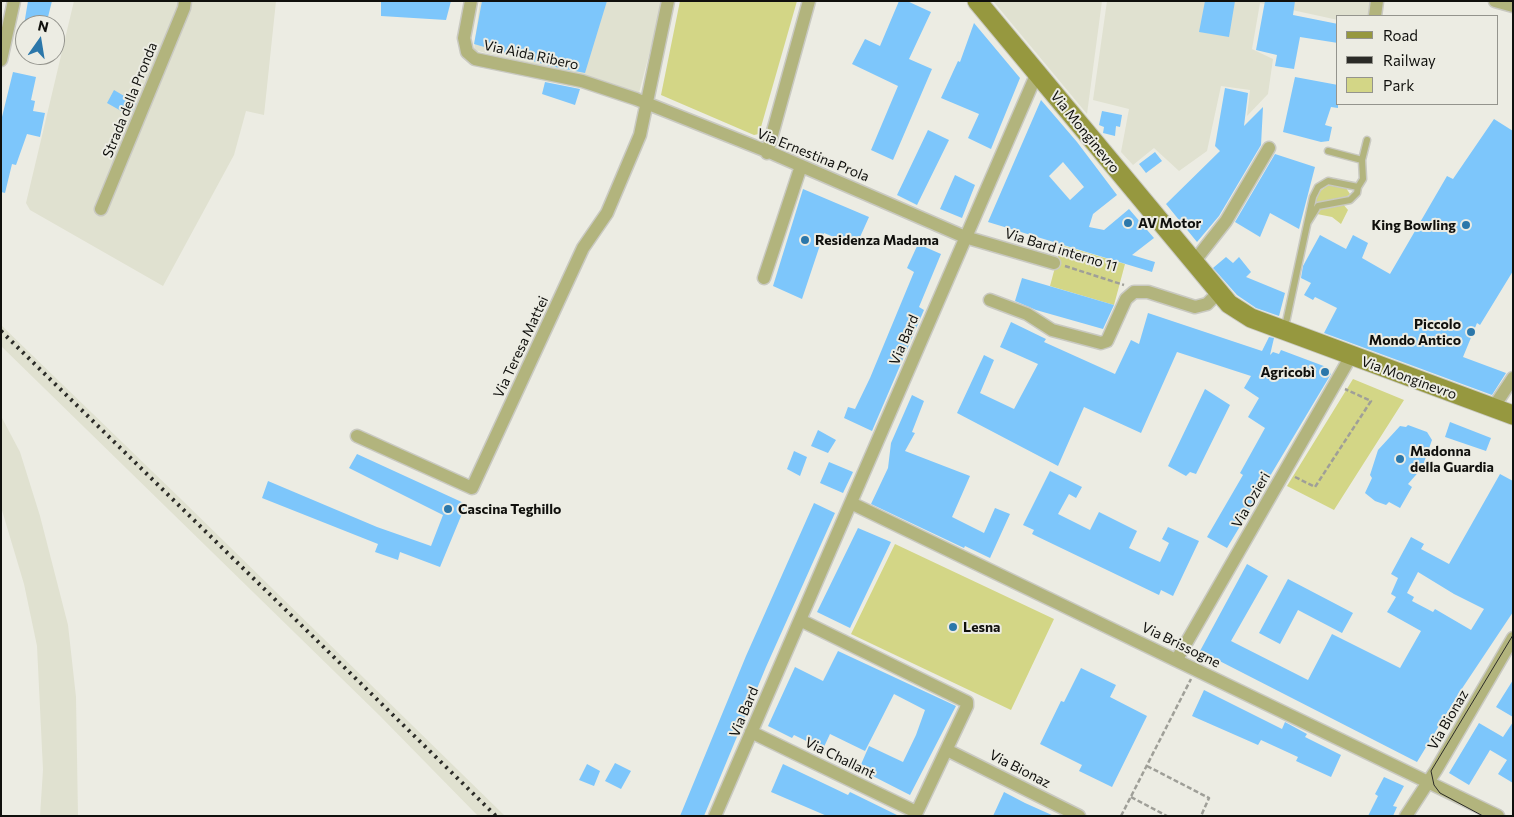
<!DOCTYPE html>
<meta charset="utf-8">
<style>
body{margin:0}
#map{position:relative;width:1514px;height:817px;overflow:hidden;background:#ecece3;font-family:Commissioner,sans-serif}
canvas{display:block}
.frame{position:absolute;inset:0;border:2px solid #10100d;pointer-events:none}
.legend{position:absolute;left:1336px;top:15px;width:162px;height:90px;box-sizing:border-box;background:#ecece3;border:1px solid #94948d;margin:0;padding:6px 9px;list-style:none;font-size:15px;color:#10100d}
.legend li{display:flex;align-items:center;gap:10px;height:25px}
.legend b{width:25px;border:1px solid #94948d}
.north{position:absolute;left:15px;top:15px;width:50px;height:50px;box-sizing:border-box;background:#ecece3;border:1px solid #94948d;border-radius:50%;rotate:13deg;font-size:14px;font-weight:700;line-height:20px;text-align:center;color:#10100d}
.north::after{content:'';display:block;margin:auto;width:18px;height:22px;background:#2b77aa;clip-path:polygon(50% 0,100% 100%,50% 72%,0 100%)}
</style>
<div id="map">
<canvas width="1514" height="817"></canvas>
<div class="frame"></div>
<ul class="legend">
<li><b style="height:6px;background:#96983f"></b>Road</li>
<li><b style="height:6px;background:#2b2b27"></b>Railway</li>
<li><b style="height:14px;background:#d3d686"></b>Park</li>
</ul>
<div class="north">N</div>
</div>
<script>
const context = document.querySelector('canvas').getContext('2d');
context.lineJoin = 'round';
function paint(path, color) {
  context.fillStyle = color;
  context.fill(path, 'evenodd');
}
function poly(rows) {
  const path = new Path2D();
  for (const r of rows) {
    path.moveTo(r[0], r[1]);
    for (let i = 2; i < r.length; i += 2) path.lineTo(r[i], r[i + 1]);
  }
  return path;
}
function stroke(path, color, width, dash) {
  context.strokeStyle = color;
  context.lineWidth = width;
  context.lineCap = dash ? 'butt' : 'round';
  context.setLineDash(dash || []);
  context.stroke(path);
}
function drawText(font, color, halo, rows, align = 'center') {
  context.font = font + ' Commissioner,sans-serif';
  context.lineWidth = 4;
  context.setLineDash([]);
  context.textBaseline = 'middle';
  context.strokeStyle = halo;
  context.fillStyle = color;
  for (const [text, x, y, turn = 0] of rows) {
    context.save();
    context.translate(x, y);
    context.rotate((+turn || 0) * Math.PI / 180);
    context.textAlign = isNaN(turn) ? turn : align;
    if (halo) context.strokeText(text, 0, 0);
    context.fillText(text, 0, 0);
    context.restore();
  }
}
paint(poly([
 [74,1,276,1,264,115,246,111,234,155,163,286,30,210,26,203],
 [480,1,663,1,639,93,474,50],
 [993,1,1102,1,1087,114],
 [1107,1,1374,1,1372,16,1338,16,1338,20,1260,3,1252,49,1273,59,1268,94,1247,116,1250,90,1221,86,1207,151,1179,171,1154,148,1133,165,1121,152,1129,109,1093,100],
 [1,325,183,501,505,816,478,816,379,715,1,346],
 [1,416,20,452,40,516,68,625,76,697,78,816,40,816,43,770,37,646,24,584,1,507]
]), '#e0e1d0');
paint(poly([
 [680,1,797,1,759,134,754,135,661,95],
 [1328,185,1346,188,1350,194,1345,198,1314,203,1319,192],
 [1342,203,1348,210,1341,224,1332,217,1317,214,1323,207],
 [1061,245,1125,264,1114,305,1050,286],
 [1353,379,1404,400,1334,510,1287,486],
 [895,544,1054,619,1011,710,851,634]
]), '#d3d686');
paint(poly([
 [28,1,52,1,46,25,24,25],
 [381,1,451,1,446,20,381,16],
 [482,1,607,1,585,73,550,66,474,44],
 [899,1,907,1,931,12,909,59,932,69,893,160,871,150,898,86,852,64,865,39,880,46],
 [1205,1,1235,1,1229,37,1199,32],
 [1265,1,1295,1,1293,15,1338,24,1338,43,1300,37,1294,69,1275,66,1277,55,1256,50],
 [974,23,1020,78,991,149,968,138,979,114,941,98,958,61,960,62],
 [13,72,36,77,31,100,35,101,33,111,45,113,40,137,27,134,16,165,12,164,5,193,1,192,1,121],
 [1295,77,1338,85,1338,108,1331,107,1325,125,1332,127,1329,141,1321,142,1283,132],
 [545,82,580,89,575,105,542,94],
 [1225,88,1248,93,1244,126,1263,107,1261,145,1219,216,1197,242,1166,204,1220,151,1215,146],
 [114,90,136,103,130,116,107,103],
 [1041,100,1077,142,1117,195,1093,214,1089,227,1104,230,1129,209,1154,238,1132,255,1155,262,1152,272,988,222],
 [1063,162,1084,187,1070,200,1049,176],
 [1102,111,1122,115,1120,127,1116,126,1115,136,1103,133,1104,127,1099,125],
 [1494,119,1513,131,1513,271,1480,325,1477,323,1463,357,1506,373,1492,395,1324,333,1337,308,1315,297,1313,300,1304,295,1311,283,1301,278,1303,266,1320,235,1346,249,1353,235,1368,243,1362,258,1390,274,1447,176,1453,179],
 [928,130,949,140,917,205,897,195],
 [1155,152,1162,161,1146,173,1139,164],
 [1275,154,1315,167,1299,229,1270,213,1260,237,1235,222],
 [955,175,975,185,962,218,940,209],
 [803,189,869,217,856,246,824,233,802,299,773,286],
 [918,244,941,254,919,307,924,310,872,431,844,418,848,407,855,409,870,378,914,272,907,268],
 [1226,257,1233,263,1239,257,1251,272,1246,277,1285,293,1279,316,1256,308,1237,295,1213,268],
 [1022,278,1114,305,1103,329,1036,310,1015,301],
 [1148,313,1262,351,1269,337,1274,338,1270,355,1273,352,1279,354,1281,350,1329,368,1331,374,1227,548,1207,537,1243,475,1240,473,1265,428,1248,417,1259,398,1244,388,1251,376,1177,352,1141,433,1084,407,1058,466,957,413,984,355,994,360,980,393,1014,409,1038,364,1000,347,1011,322,1046,339,1044,342,1115,374,1131,340,1139,344],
 [1205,389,1230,405,1196,474,1190,472,1186,476,1168,466],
 [912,395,924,401,912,432,915,433,905,451,970,476,952,517,984,533,995,508,1010,514,990,558,965,546,964,548,871,504,888,468,891,443],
 [1450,422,1491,438,1486,451,1445,437],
 [1408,425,1427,432,1432,440,1422,468,1408,484,1412,487,1400,508,1389,502,1386,505,1375,501,1365,493,1372,478,1370,475,1378,450,1400,426,1406,427],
 [818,430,836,440,828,453,811,446],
 [794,451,807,457,800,476,787,469],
 [357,454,466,504,440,567,400,552,398,560,375,552,378,544,262,498,268,481,377,527,431,546,443,515,349,468],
 [829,462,853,472,843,493,820,483],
 [1050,471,1082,487,1076,498,1069,494,1058,514,1090,530,1099,512,1137,531,1129,548,1160,562,1169,543,1162,539,1168,527,1199,541,1173,596,1161,590,1159,595,1032,534,1034,530,1023,525],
 [1500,474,1513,481,1513,612,1459,693,1417,762,1200,651,1247,564,1268,576,1231,641,1308,680,1332,634,1400,668,1421,631,1387,612,1396,597,1391,594,1398,578,1391,574,1411,537,1424,544,1421,549,1449,564],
 [1418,572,1454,594,1484,609,1471,630,1435,609,1433,612,1412,601,1414,597,1407,593],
 [814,503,835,513,766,667,704,816,680,816,746,656],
 [858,528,891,542,850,628,817,612],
 [1288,579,1353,613,1342,633,1298,610,1280,644,1259,633],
 [838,651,956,706,910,795,859,769,869,746,903,762,916,735,925,710,894,694,865,751,830,734,823,749,794,735,792,738,768,726,795,667,823,681],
 [1081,668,1116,685,1110,697,1147,716,1112,787,1079,771,1082,765,1040,744,1061,701,1064,702],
 [1513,680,1513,717,1496,707],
 [1204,690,1282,729,1285,722,1307,734,1305,737,1341,755,1331,777,1296,761,1298,757,1261,740,1258,745,1192,716],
 [1513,722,1513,783,1498,774,1507,760,1490,750,1469,785,1449,773,1479,723,1503,737],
 [615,763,631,771,621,789,605,781],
 [587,764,600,771,594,786,579,780],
 [783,764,848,795,850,792,899,816,827,816,771,792],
 [1384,777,1404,786,1393,806,1397,807,1393,816,1368,816,1378,796,1375,794],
 [1004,792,1025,803,1054,816,993,816]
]), '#7dc6fb');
const lane = poly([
 [1362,160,1367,140],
 [1308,222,1318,206,1350,200,1357,193,1358,187,1363,179,1362,160,1328,151],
 [1285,327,1313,197,1318,187,1328,181,1358,187]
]);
const street = poly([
 [471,1,464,38,467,52,475,59,582,81,636,99,774,154,965,237,1054,263],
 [1495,1,1513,6],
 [1375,16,1377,1],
 [1,60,14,1],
 [767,153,809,1],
 [101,209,184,8,185,1],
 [1193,263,1226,221,1269,148],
 [764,278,801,166],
 [990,300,1027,314,1052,330,1101,343,1107,341,1126,299,1134,292,1148,292,1195,307,1207,304,1218,293],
 [1493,408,1513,378],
 [357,436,472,488,583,248,607,213,640,135,668,1],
 [851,503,1498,816],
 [800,620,967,702,967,706,915,816],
 [1177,659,1351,356],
 [751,732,916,812],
 [947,750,1079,816],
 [715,816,1037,73],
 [1406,816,1436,770,1513,638]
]);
const secondary = poly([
 [977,1,1229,304,1251,318,1513,415]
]);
stroke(lane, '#c9c9c1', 9);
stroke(street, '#c9c9c1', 15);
stroke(secondary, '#c9c9c1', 21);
stroke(poly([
 [1065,266,1124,285],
 [1295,477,1315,487,1371,401,1345,389],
 [1147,766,1209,798,1201,816],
 [1131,797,1167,816],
 [1121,816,1191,679]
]), '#9f9f98', 2.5, [5, 2.5]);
stroke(lane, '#b2b47d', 6);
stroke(street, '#b2b47d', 12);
stroke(secondary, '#96983f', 19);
stroke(poly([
 [1483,816,1440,793,1434,785,1431,771,1513,635]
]), '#2b2b27', 1);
stroke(poly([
 [1,331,496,816]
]), '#2b2b27', 4, [2.5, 5]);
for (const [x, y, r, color] of [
 [1128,223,5,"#2b77aa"],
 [1466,225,5,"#2b77aa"],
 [805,240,5,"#2b77aa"],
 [1471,332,5,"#2b77aa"],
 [1325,372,5,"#2b77aa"],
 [1400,459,5,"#2b77aa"],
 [448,509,5,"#2b77aa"],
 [953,627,5,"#2b77aa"]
]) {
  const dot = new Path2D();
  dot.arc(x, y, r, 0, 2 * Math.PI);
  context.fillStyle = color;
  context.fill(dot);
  stroke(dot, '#ecece3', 2);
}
drawText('14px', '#10100d', '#ecece3', [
 ["Via Aida Ribero",531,55,12],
 ["Strada della Pronda",130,100,-68],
 ["Via Monginevro",1085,132,51],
 ["Via Ernestina Prola",813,155,22],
 ["Via Bard interno 11",1061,250,17],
 ["Via Bard",904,340,-67],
 ["Via Teresa Mattei",521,347,-65],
 ["Via Monginevro",1409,378,20],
 ["Via Ozieri",1251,500,-60],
 ["Via Brissogne",1181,645,26],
 ["Via Bard",744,712,-67],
 ["Via Bionaz",1448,720,-60],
 ["Via Challant",840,758,26],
 ["Via Bionaz",1020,769,27]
]);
drawText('bold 14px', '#10100d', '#ecece3', [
 ["AV Motor",1138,223],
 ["King Bowling",1456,225,"right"],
 ["Residenza Madama",815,240],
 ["Piccolo",1461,324,"right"],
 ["Mondo Antico",1461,340,"right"],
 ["Agricobì",1315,372,"right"],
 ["Madonna",1410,451],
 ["della Guardia",1410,467],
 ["Cascina Teghillo",458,509],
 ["Lesna",963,627]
], 'left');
</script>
